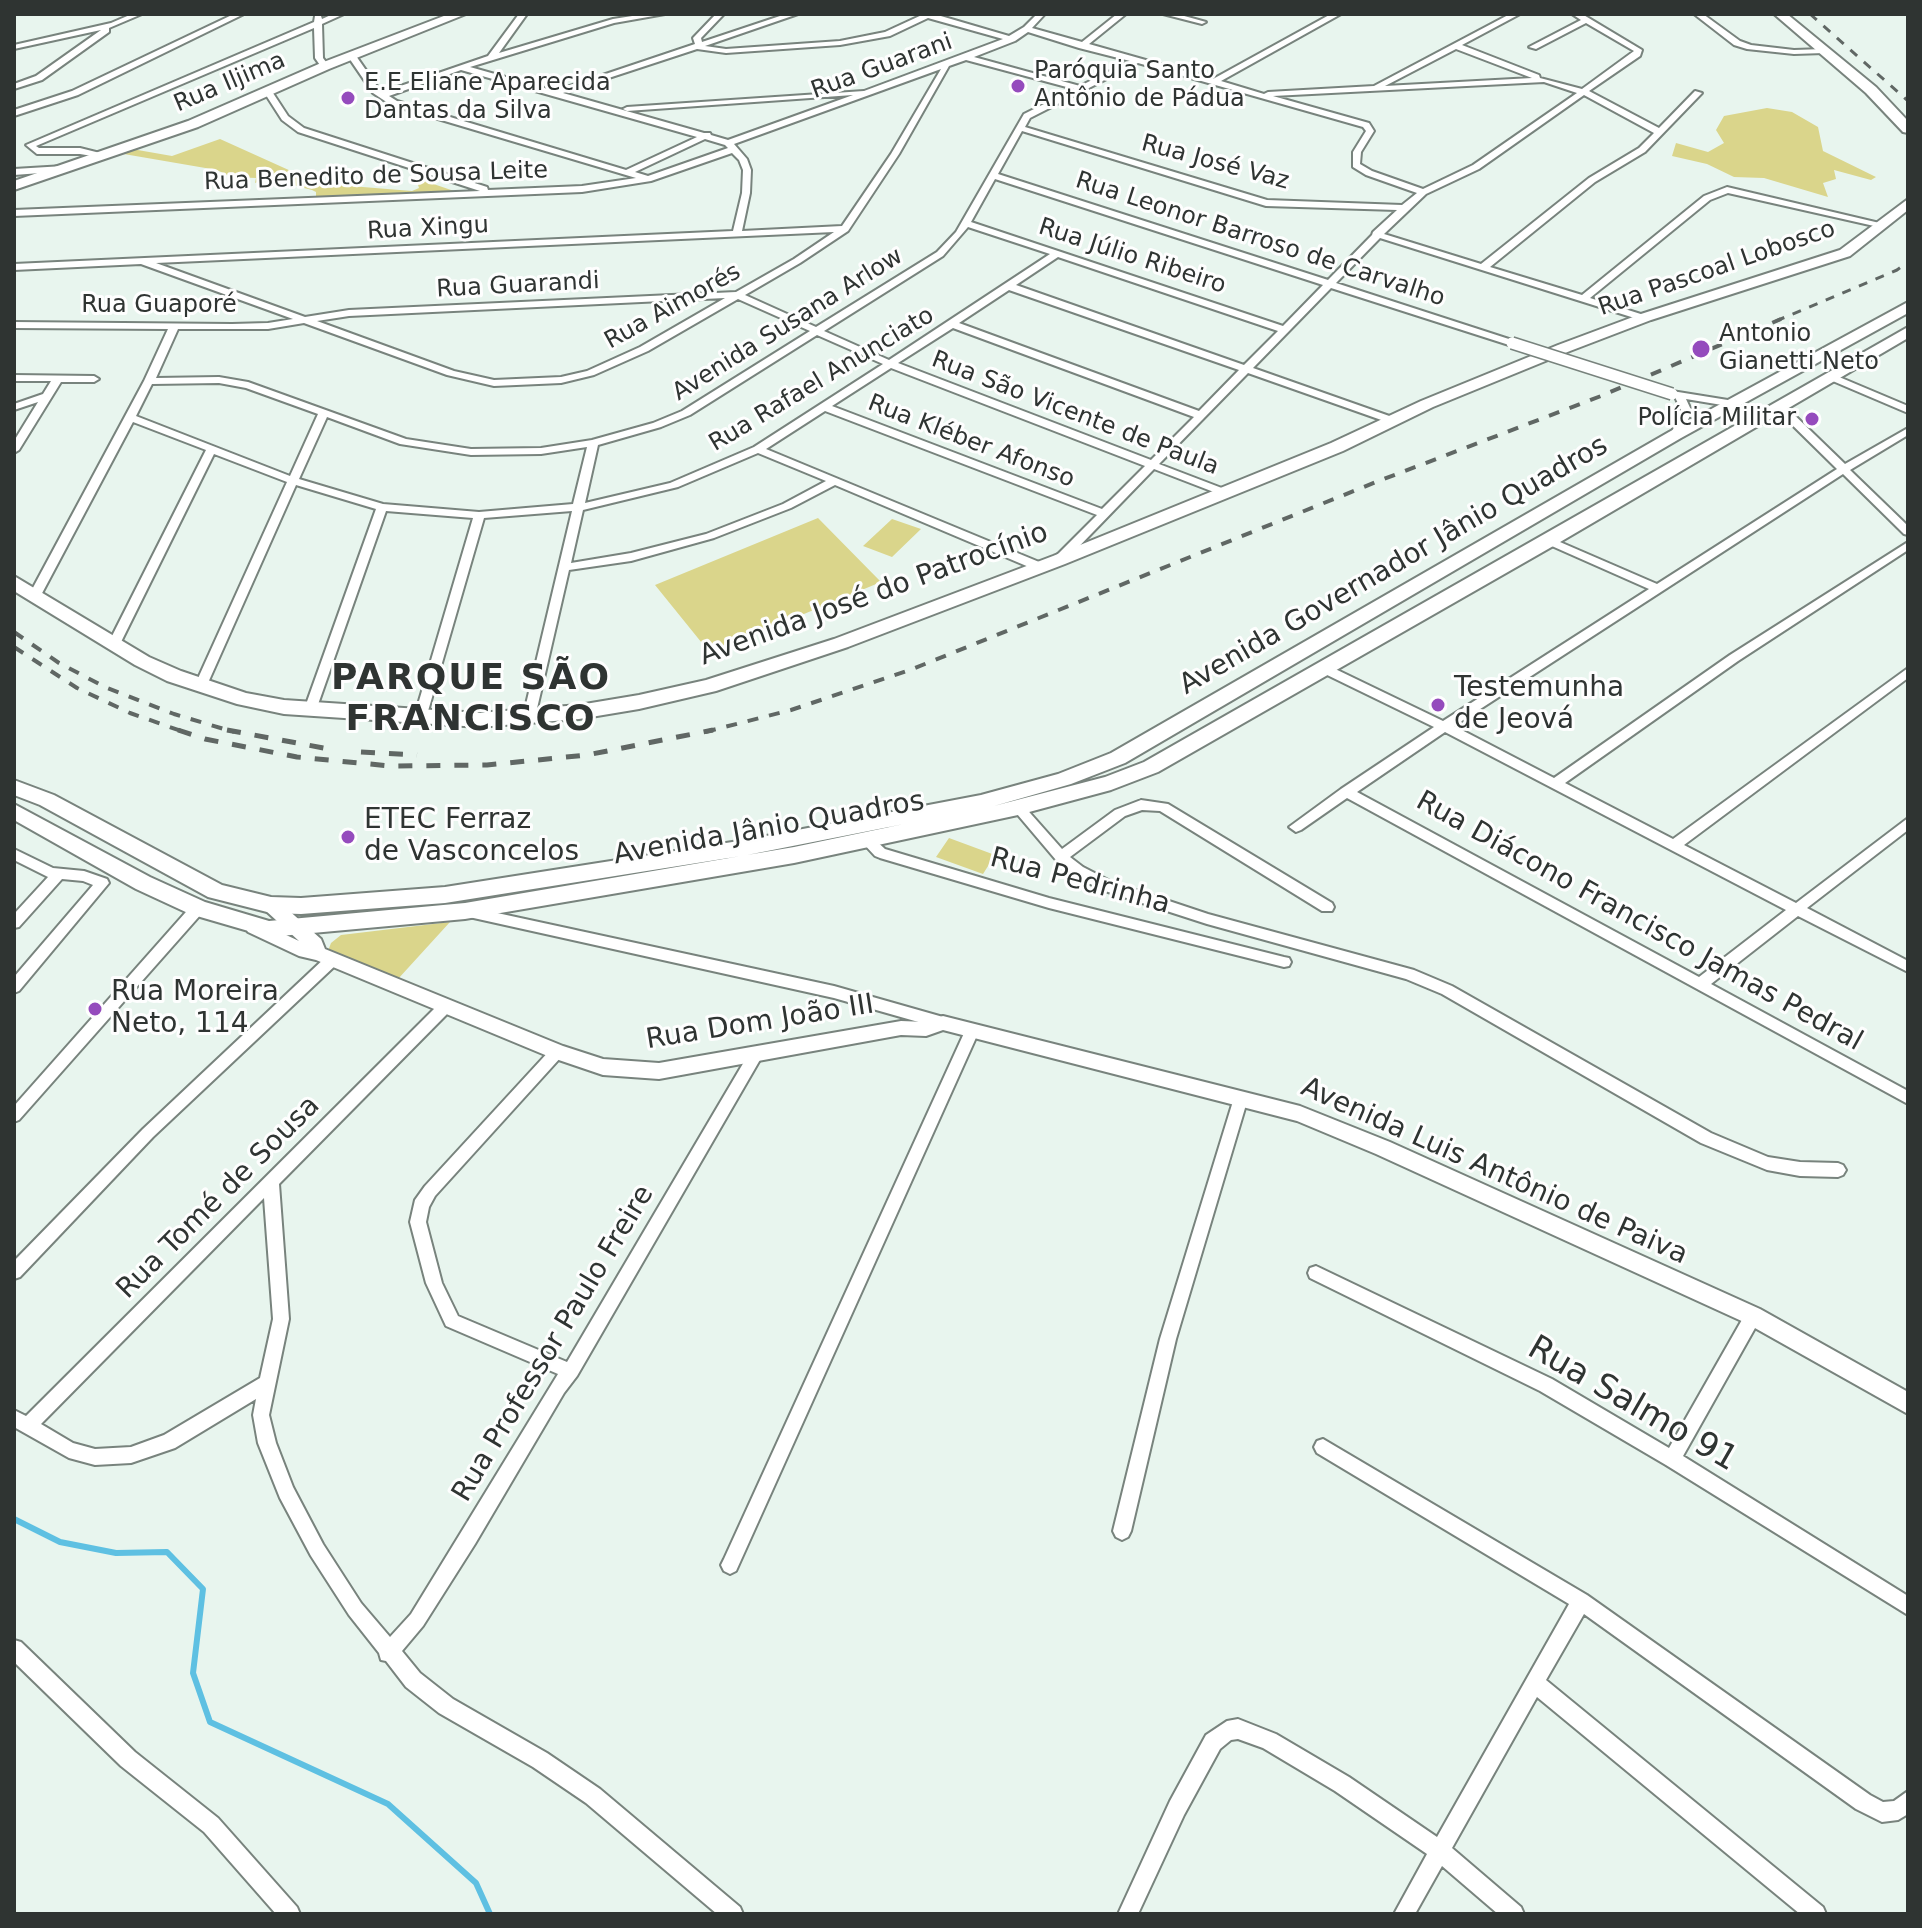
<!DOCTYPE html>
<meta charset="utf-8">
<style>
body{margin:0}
#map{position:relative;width:1922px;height:1928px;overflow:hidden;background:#e8f5ee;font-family:"DejaVu Sans",sans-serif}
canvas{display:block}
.frame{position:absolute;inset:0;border:16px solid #2f3432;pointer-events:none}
</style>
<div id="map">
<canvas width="1922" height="1928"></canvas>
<div class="frame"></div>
</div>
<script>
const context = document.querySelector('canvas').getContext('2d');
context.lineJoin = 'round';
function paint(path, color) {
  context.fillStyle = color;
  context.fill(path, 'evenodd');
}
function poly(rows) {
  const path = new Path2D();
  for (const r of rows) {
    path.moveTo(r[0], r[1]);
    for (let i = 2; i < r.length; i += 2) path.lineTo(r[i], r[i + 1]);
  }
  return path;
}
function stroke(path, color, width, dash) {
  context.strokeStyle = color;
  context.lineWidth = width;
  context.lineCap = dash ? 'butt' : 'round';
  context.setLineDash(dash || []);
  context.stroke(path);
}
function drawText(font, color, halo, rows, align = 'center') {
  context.font = font + ' "DejaVu Sans",sans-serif';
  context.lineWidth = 6;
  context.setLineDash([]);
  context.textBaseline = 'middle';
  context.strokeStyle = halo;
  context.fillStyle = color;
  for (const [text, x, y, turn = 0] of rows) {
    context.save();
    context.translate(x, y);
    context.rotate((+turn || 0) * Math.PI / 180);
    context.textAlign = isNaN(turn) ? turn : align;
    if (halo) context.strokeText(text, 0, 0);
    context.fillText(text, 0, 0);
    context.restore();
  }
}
paint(poly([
 [1767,108,1792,112,1818,127,1823,151,1876,177,1871,180,1834,170,1836,179,1823,183,1828,197,1764,178,1734,177,1707,164,1672,156,1676,143,1708,152,1724,143,1716,130,1724,116],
 [220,139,302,176,338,185,412,191,419,188,416,178,454,191,316,197,316,192,312,190,277,181,264,179,255,183,256,178,231,177,217,170,118,153,132,149,172,156],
 [818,518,881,582,710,653,655,585],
 [892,519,921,529,892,557,863,546],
 [949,838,995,855,983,874,936,857],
 [450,922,398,979,328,951,331,943,341,935]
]), '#dad58b');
stroke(poly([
 [14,1519,60,1542,116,1553,167,1552,203,1589,193,1673,210,1722,388,1804,476,1883,490,1914]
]), '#5ec0e2', 6);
const minor = poly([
 [132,14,142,14,109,28,109,32,42,80,14,89,14,84,36,76,101,30,14,49,14,45,111,23,132,14],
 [234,14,244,14,78,95,14,116,14,110,72,91,234,14],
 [333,14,344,14,322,24,323,58,329,66,328,68,322,68,315,58,314,28,36,146,39,148,80,148,104,154,104,158,80,154,37,154,26,145,314,22,315,16,321,16,322,19,333,14],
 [519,14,527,14,499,53,613,19,645,14,665,14,614,23,470,67,555,91,695,44,693,38,716,14,724,14,701,38,702,42,786,14,798,14,705,46,726,49,840,41,885,32,924,14,934,14,1009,36,1024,27,1037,14,1045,14,1032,28,1082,42,1117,14,1126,14,1089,44,1213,79,1331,14,1341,14,1221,81,1264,94,1268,92,1374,86,1510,14,1520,14,1462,45,1539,75,1540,78,1582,89,1634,51,1586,23,1536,49,1529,47,1581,20,1572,14,1582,14,1642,50,1640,56,1589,91,1659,128,1695,91,1702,93,1645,152,1595,182,1490,267,1582,295,1704,196,1727,187,1888,225,1883,228,1728,193,1710,200,1590,298,1647,316,1647,320,1644,321,1380,238,1336,283,1515,341,1515,345,1509,345,1331,288,1253,368,1395,418,1395,422,1387,422,1248,373,1159,464,1227,490,1227,494,1219,494,1154,469,1063,563,1059,564,1055,563,1055,557,1097,515,825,411,766,449,1044,564,1044,570,1036,570,835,485,791,508,714,538,631,561,569,570,535,717,529,721,523,717,572,511,484,518,426,718,420,722,414,718,473,518,386,511,316,710,310,714,304,710,376,509,296,485,207,685,201,689,197,688,195,685,287,482,214,454,120,644,114,648,110,647,108,644,206,450,133,422,40,597,34,601,30,600,28,597,144,381,168,329,14,328,14,322,232,324,268,323,293,319,141,264,14,270,14,264,733,231,742,193,743,170,739,160,732,153,651,181,582,192,14,216,14,210,480,191,298,132,282,120,264,92,268,90,271,90,288,116,304,128,487,187,488,190,582,186,636,178,391,105,373,93,347,55,354,53,379,89,383,92,488,56,519,14],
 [928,18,1003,39,864,91,627,107,623,109,627,111,853,95,728,140,711,135,710,133,704,133,563,93,697,49,726,53,840,45,890,36,928,18],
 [1028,32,1079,48,1130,61,1080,86,974,57,1015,41,1028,32],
 [1456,49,1532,78,1385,86,1456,49],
 [966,60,1074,89,1024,114,956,232,937,252,816,327,745,295,800,263,848,231,899,154,949,66,966,60],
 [1138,63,1363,127,1366,131,1353,152,1353,167,1366,175,1417,193,1402,205,1267,200,1025,127,1030,118,1138,63],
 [941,69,891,154,842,226,742,231,750,193,751,170,747,159,734,144,941,69],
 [461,70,697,137,626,170,397,101,389,96,461,70],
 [1544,82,1577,93,1473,165,1423,189,1372,171,1360,164,1361,152,1374,131,1369,123,1273,96,1544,82],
 [1584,95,1654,133,1639,148,1589,178,1481,264,1384,234,1426,194,1479,169,1584,95],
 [1022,131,1266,206,1397,210,1373,232,1372,235,1328,280,998,174,1022,131],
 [705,139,725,145,728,148,648,176,635,172,705,139],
 [995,179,1323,285,1283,326,971,222,995,179],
 [968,227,1050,254,889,360,824,331,943,256,968,227],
 [834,232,794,259,736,292,349,310,305,317,156,263,834,232],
 [1058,257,1278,331,1244,365,1016,285,1058,257],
 [1009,290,1239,370,1199,411,959,323,1009,290],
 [725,298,640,347,587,371,561,377,494,380,454,371,317,321,349,316,725,298],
 [738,299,810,331,682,411,653,423,592,440,541,448,471,449,406,439,248,382,219,377,156,378,178,329,268,329,304,323,447,375,494,386,561,383,594,375,648,351,738,299],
 [953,328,1194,417,1151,460,898,363,953,328],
 [817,335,883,364,754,447,670,483,585,503,598,445,661,427,690,415,817,335],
 [891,368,1145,466,1102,509,832,406,891,368],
 [219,383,246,388,318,414,290,476,136,416,152,384,219,383],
 [327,417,400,444,471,455,541,454,587,447,573,504,479,512,383,504,299,479,327,417],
 [758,453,826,481,783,504,706,534,631,553,571,563,583,510,678,487,758,453],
 [1163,14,1177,14,1206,22,1202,24,1163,14],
 [1694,14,1703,14,1740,41,1751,45,1794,50,1824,49,1828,51,1824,53,1794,54,1747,49,1734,45,1694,14],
 [64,166,68,169,67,171,14,175,14,169,64,166],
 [1832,374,1908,406,1908,413,1828,379,1828,375,1832,374],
 [14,375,94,376,99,379,94,382,61,382,19,450,14,453,14,441,38,402,14,410,14,404,43,394,51,381,14,381,14,375],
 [1672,391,1734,401,1739,404,1734,407,1686,399,1692,412,1680,435,1675,438,1670,435,1682,412,1675,397,1667,394,1672,391],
 [1780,404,1784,405,1845,464,1908,428,1908,435,1850,470,1908,526,1908,535,1904,534,1843,474,1454,726,1554,778,1730,655,1908,542,1908,550,1738,661,1565,783,1673,839,1908,668,1908,678,1684,845,1796,903,1908,818,1908,830,1807,908,1908,961,1908,972,1798,916,1711,984,1908,1091,1908,1104,1347,798,1301,830,1296,832,1289,827,1341,789,1434,727,1321,672,1319,669,1321,666,1329,666,1443,721,1649,589,1545,543,1545,539,1553,539,1657,584,1837,469,1776,409,1776,405,1780,404],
 [1445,732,1786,910,1699,977,1357,792,1445,732],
 [1141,800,1168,804,1332,903,1334,907,1332,911,1322,911,1160,811,1142,810,1125,816,1070,857,1083,867,1112,882,1208,914,1414,970,1452,986,1711,1133,1768,1157,1800,1162,1838,1163,1843,1165,1846,1170,1843,1175,1838,1177,1800,1176,1767,1170,1701,1143,1442,994,1406,979,1207,924,1102,890,1073,875,1056,860,1012,808,1013,805,1023,805,1062,849,1115,810,1141,800],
 [868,836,873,838,885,849,1049,898,1284,957,1289,958,1291,962,1289,966,1284,967,1049,908,880,858,875,856,861,841,868,836],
 [14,849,53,868,84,871,107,879,109,883,19,991,14,993,14,977,93,885,83,881,62,879,19,927,14,928,14,914,48,877,14,860,14,849],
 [198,903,205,908,203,912,19,1120,14,1122,14,1106,193,904,198,903],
 [465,906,834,986,943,1017,948,1019,950,1023,948,1027,943,1029,834,998,460,915,458,911,465,906],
 [332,955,337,956,339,960,337,964,153,1137,20,1277,14,1279,14,1261,143,1129,327,956,332,955],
 [446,1000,451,1002,453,1006,451,1010,279,1184,289,1319,269,1415,276,1443,293,1487,323,1544,361,1603,390,1637,411,1614,558,1374,446,1326,426,1283,410,1222,415,1200,425,1186,552,1048,562,1048,564,1052,562,1056,435,1196,429,1207,426,1222,442,1283,458,1316,567,1362,751,1050,761,1050,763,1054,761,1058,577,1376,564,1393,475,1544,423,1626,402,1651,420,1673,453,1699,547,1753,600,1789,740,1907,743,1914,717,1914,586,1803,533,1767,439,1713,406,1687,386,1661,381,1660,379,1653,349,1615,311,1556,280,1498,258,1443,253,1415,256,1399,175,1448,131,1463,95,1465,69,1458,14,1427,14,1410,26,1416,441,1002,446,1000],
 [264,1198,273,1319,260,1378,164,1435,131,1447,95,1449,73,1443,41,1424,264,1198],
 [972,1025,977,1027,979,1031,736,1571,730,1574,724,1571,721,1565,724,1559,965,1031,967,1027,972,1025],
 [1241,1092,1246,1094,1248,1098,1176,1339,1131,1531,1128,1537,1122,1540,1116,1537,1113,1531,1160,1339,1234,1098,1236,1094,1241,1092],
 [1316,1266,1552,1379,1669,1448,1747,1311,1753,1309,1759,1311,1761,1316,1759,1321,1683,1456,1908,1596,1908,1615,1666,1465,1540,1391,1310,1278,1308,1273,1310,1268,1316,1266],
 [1323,1439,1587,1595,1870,1795,1883,1802,1894,1801,1908,1791,1908,1814,1898,1820,1882,1822,1856,1809,1584,1614,1546,1680,1823,1907,1826,1914,1800,1914,1537,1697,1452,1848,1521,1907,1524,1914,1498,1914,1442,1866,1415,1914,1394,1914,1427,1854,1335,1791,1263,1748,1238,1739,1231,1740,1220,1749,1184,1815,1138,1914,1118,1914,1170,1801,1206,1735,1227,1721,1238,1719,1276,1734,1349,1777,1437,1837,1569,1604,1317,1453,1314,1447,1317,1441,1323,1439],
 [14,1640,21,1642,135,1752,218,1818,297,1907,300,1914,276,1914,204,1832,121,1766,14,1662,14,1640]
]);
const tertiary = poly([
 [271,898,277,900,321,939,325,949,563,1046,603,1059,659,1063,901,1021,926,1022,943,1016,1300,1106,1390,1142,1760,1309,1908,1392,1908,1414,1746,1323,1376,1154,1297,1121,943,1030,926,1036,901,1035,659,1079,603,1075,550,1057,316,960,299,956,248,932,245,927,254,920,299,941,265,910,262,905,271,898]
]);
const secondary = poly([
 [449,14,466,14,329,69,198,127,14,190,14,181,188,121,321,63,449,14],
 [1774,14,1787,14,1876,87,1908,121,1908,133,1903,132,1866,93,1774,14],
 [1908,199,1908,210,1850,256,1651,320,1570,351,1433,407,1343,451,1065,564,848,647,716,691,639,709,579,719,479,727,284,714,237,704,167,681,135,665,14,591,14,576,149,657,181,671,246,693,284,700,479,713,579,705,639,695,706,680,834,639,1053,556,1331,443,1421,401,1558,345,1641,314,1840,250,1908,199],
 [1908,302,1908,313,1681,438,1125,763,1071,784,994,806,1105,777,1144,762,1908,327,1908,338,1555,545,1158,772,1111,790,1018,815,794,863,465,919,269,937,190,914,136,889,14,820,14,804,150,877,205,902,269,921,465,903,741,856,445,903,301,914,271,913,208,897,40,805,14,795,14,780,54,795,222,885,271,897,301,898,445,887,745,840,981,795,1058,774,1111,753,1669,432,1908,302],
 [904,824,794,847,747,855,904,824]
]);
stroke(minor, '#78837d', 4);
stroke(tertiary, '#78837d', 4);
stroke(secondary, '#78837d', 4);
paint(minor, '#fff');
paint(tertiary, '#fff');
paint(secondary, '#fff');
stroke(poly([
 [1810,14,1908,101],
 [1776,321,1897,270,1908,262]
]), '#606764', 3, [9, 9]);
stroke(poly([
 [14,632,59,663,105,687,174,714,234,732],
 [14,647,77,688,130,713,184,732],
 [705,732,791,710,910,670,1376,482,1601,396,1781,319]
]), '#606764', 4, [11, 11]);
stroke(poly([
 [178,730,205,739,297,757,390,766,487,765,587,755,713,730],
 [227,730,329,749],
 [361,752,417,755]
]), '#606764', 5, [14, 14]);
const minorBridge = poly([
 [1512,343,1672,394]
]);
stroke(minorBridge, '#78837d', 14, []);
stroke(minorBridge, '#fff', 11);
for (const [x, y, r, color] of [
 [1018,86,8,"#954bbd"],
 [348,98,8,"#954bbd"],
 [1701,349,10,"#954bbd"],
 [1812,419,8,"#954bbd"],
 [1438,705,8,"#954bbd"],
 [348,837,8,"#954bbd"],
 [95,1009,8,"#954bbd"]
]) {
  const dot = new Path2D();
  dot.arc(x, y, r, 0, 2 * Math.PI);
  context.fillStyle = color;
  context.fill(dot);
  stroke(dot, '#fefefe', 3);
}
drawText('24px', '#2f3432', '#fefefe', [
 ["Rua Guarani",882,67,-20],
 ["Rua Iljima",230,83,-23],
 ["Rua José Vaz",1215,163,15],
 ["Rua Benedito de Sousa Leite",376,177,-2],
 ["Rua Xingu",428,229,-3],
 ["Rua Leonor Barroso de Carvalho",1260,240,18],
 ["Rua Júlio Ribeiro",1132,257,18],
 ["Rua Pascoal Lobosco",1717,269,-19],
 ["Rua Guarandi",518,286,-3],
 ["Rua Guaporé",159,306],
 ["Rua Aimorés",673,307,-29],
 ["Avenida Susana Arlow",788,325,-32],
 ["Rua Rafael Anunciato",822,380,-31],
 ["Rua São Vicente de Paula",1075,414,21],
 ["Rua Kléber Afonso",971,442,21]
]);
drawText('24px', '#2f3432', '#fefefe', [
 ["Paróquia Santo",1034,72],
 ["Antônio de Pádua",1034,100],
 ["E.E Eliane Aparecida",364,84],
 ["Dantas da Silva",364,112],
 ["Antonio",1719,335],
 ["Gianetti Neto",1719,363],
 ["Polícia Militar",1796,419,"right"]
], 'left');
drawText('28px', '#2f3432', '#fefefe', [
 ["Avenida Governador Jânio Quadros",1394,566,-30],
 ["Avenida José do Patrocínio",874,595,-20],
 ["Avenida Jânio Quadros",769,829,-10],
 ["Rua Pedrinha",1080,882,15],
 ["Rua Diácono Francisco Jamas Pedral",1639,922,29],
 ["Rua Dom João III",760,1023,-9],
 ["Avenida Luis Antônio de Paiva",1494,1172,24],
 ["Rua Tomé de Sousa",219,1198,-45],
 ["Rua Professor Paulo Freire",554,1344,-59]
]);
drawText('28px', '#2f3432', '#fefefe', [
 ["Testemunha",1454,689],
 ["de Jeová",1454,721],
 ["ETEC Ferraz",364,821],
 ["de Vasconcelos",364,853],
 ["Rua Moreira",111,993],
 ["Neto, 114",111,1025]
], 'left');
drawText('34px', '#2f3432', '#fefefe', [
 ["Rua Salmo 91",1632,1405,30]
]);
context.letterSpacing = '2px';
drawText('bold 36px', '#2f3432', '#fefefe', [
 ["PARQUE SÃO",471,680],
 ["FRANCISCO",471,721]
]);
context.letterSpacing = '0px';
</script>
